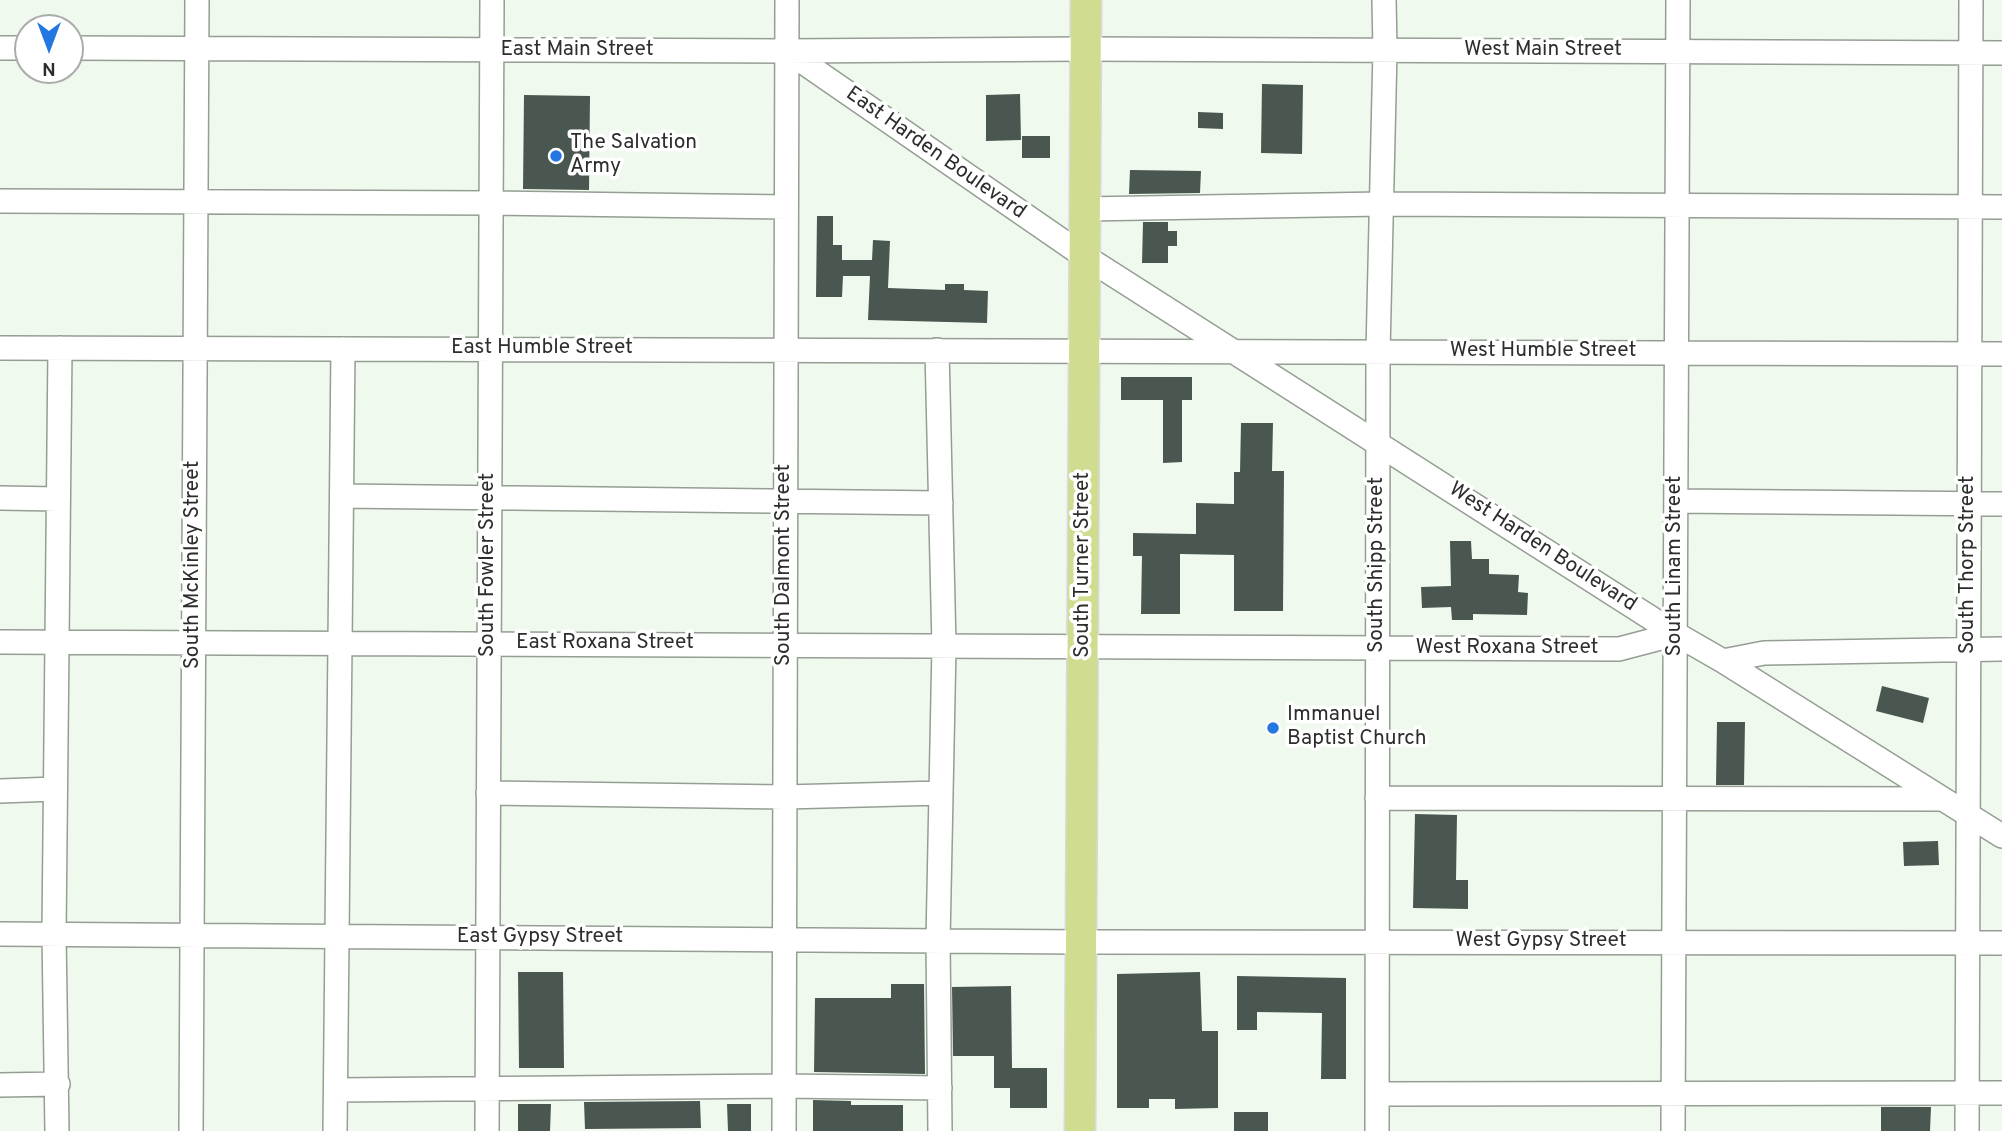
<!DOCTYPE html>
<style>
body{margin:0}
#map{position:relative;width:2002px;height:1131px;overflow:hidden;background:#eff9ed;font-family:Overpass,sans-serif}
canvas{display:block}
.north{position:absolute;left:14px;top:14px;width:70px;height:70px;box-sizing:border-box;background:#fff;border:2px solid #aaabaa;border-radius:50%;rotate:180deg;font-size:19px;font-weight:700;line-height:28px;text-align:center;color:#2b2e2a}
.north::after{content:'';display:block;margin:auto;width:24px;height:32px;background:#2476e0;clip-path:polygon(50% 0,100% 100%,50% 72%,0 100%)}
</style>
<div id="map">
<canvas width="2002" height="1131"></canvas>
<div class="north">N</div>
</div>
<script>
const context = document.querySelector('canvas').getContext('2d');
context.lineJoin = 'round';
function paint(path, color) {
  context.fillStyle = color;
  context.fill(path, 'evenodd');
}
function poly(rows) {
  const path = new Path2D();
  for (const r of rows) {
    path.moveTo(r[0], r[1]);
    for (let i = 2; i < r.length; i += 2) path.lineTo(r[i], r[i + 1]);
  }
  return path;
}
function stroke(path, color, width, dash) {
  context.strokeStyle = color;
  context.lineWidth = width;
  context.lineCap = dash ? 'butt' : 'round';
  context.setLineDash(dash || []);
  context.stroke(path);
}
function drawText(font, color, halo, rows, align = 'center') {
  context.font = font + ' Overpass,sans-serif';
  context.lineWidth = 7;
  context.setLineDash([]);
  context.textBaseline = 'middle';
  context.strokeStyle = halo;
  context.fillStyle = color;
  for (const [text, x, y, turn = 0] of rows) {
    context.save();
    context.translate(x, y);
    context.rotate((+turn || 0) * Math.PI / 180);
    context.textAlign = isNaN(turn) ? turn : align;
    if (halo) context.strokeText(text, 0, 0);
    context.fillText(text, 0, 0);
    context.restore();
  }
}
paint(poly([
 [1262,84,1303,85,1302,154,1261,153],
 [1020,94,1021,140,986,141,986,95],
 [524,95,590,96,589,190,523,189],
 [1198,112,1223,113,1223,129,1198,128],
 [1022,136,1050,136,1050,158,1022,158],
 [1130,170,1201,171,1200,193,1129,194],
 [817,216,833,216,833,245,842,245,842,260,872,260,873,240,890,241,888,288,945,290,945,284,964,284,964,290,988,291,987,323,868,320,870,276,843,276,842,297,816,297],
 [1143,222,1168,222,1168,231,1177,231,1177,246,1168,246,1168,263,1142,263],
 [1121,377,1192,377,1192,400,1182,400,1182,462,1163,463,1163,400,1121,400],
 [1241,423,1273,423,1272,471,1284,471,1283,611,1234,611,1234,555,1180,554,1180,614,1141,614,1142,556,1133,556,1133,533,1196,534,1196,503,1234,504,1234,472,1240,472],
 [1450,541,1471,541,1472,559,1489,559,1489,574,1519,575,1518,592,1528,593,1527,615,1473,614,1473,620,1452,620,1451,607,1422,608,1421,587,1451,586],
 [1882,686,1929,698,1923,723,1876,711],
 [1717,722,1745,722,1744,785,1716,785],
 [1415,814,1457,815,1456,880,1468,880,1468,909,1413,908],
 [1938,841,1939,865,1904,866,1903,842],
 [518,972,563,972,564,1068,519,1068],
 [1200,972,1202,1031,1218,1031,1218,1108,1175,1109,1175,1099,1149,1099,1149,1108,1117,1108,1117,974],
 [1237,976,1346,978,1346,1079,1321,1079,1322,1013,1257,1012,1257,1030,1237,1030],
 [891,984,924,984,925,1074,814,1072,815,998,891,998],
 [1011,986,1012,1068,1047,1068,1047,1108,1010,1108,1010,1088,994,1088,994,1056,953,1056,952,987],
 [813,1100,851,1101,851,1105,903,1105,903,1131,813,1131],
 [700,1101,701,1128,585,1129,584,1102],
 [518,1104,551,1104,550,1131,518,1131],
 [727,1104,751,1104,751,1131,728,1131],
 [1881,1107,1931,1107,1930,1131,1881,1131],
 [1234,1112,1268,1112,1268,1131,1234,1131]
]), '#4a5650');
const minor = poly([
 [0,48,28,48],
 [70,48,787,51,1084,49,2002,53],
 [787,51,1084,256,1676,634,1723,661,2002,836],
 [0,201,491,203,786,207],
 [1084,209,1382,204,2002,207],
 [0,348,2002,354],
 [937,350,944,646,938,941,940,1131],
 [342,496,941,503],
 [0,498,58,499],
 [1676,501,2002,504],
 [0,642,1619,649,1676,634],
 [1723,661,1764,653,2002,649],
 [0,791,55,789],
 [488,793,785,797,940,793],
 [1377,798,1943,799],
 [0,934,1081,942,2002,943],
 [0,1085,58,1084],
 [336,1090,784,1086,940,1088],
 [1377,1094,2002,1093],
 [57,1131,54,934,60,348],
 [191,1131,197,0],
 [335,1131,343,349],
 [487,1131,492,0],
 [784,1131,787,0],
 [1377,1131,1378,352,1385,50,1384,0],
 [1673,1131,1678,0],
 [1967,1131,1971,0]
]);
const major = poly([
 [1080,1131,1086,0]
]);
stroke(minor, '#959e93', 26);
stroke(major, '#d9d9d9', 33);
stroke(minor, '#fff', 23);
stroke(major, '#d0dc8f', 30);
for (const [x, y, r, color] of [
 [556,156,7,"#2476e0"],
 [1273,728,7,"#2476e0"]
]) {
  const dot = new Path2D();
  dot.arc(x, y, r, 0, 2 * Math.PI);
  context.fillStyle = color;
  context.fill(dot);
  stroke(dot, '#fff', 2.5);
}
drawText('21px', '#2b2e2a', '#fff', [
 ["East Main Street",577,51],
 ["West Main Street",1543,51],
 ["East Harden Boulevard",935,154,35],
 ["East Humble Street",542,349],
 ["West Humble Street",1543,352],
 ["West Harden Boulevard",1542,548,33],
 ["South McKinley Street",194,565,-90],
 ["South Fowler Street",489,565,-90],
 ["South Dalmont Street",785,565,-90],
 ["South Turner Street",1084,565,-90],
 ["South Shipp Street",1378,565,-90],
 ["South Thorp Street",1969,565,-90],
 ["South Linam Street",1676,566,-90],
 ["East Roxana Street",605,644],
 ["West Roxana Street",1507,649],
 ["East Gypsy Street",540,938],
 ["West Gypsy Street",1541,942]
]);
drawText('21px', '#2b2e2a', '#fff', [
 ["The Salvation",570,144],
 ["Army",570,168],
 ["Immanuel",1287,716],
 ["Baptist Church",1287,740]
], 'left');
</script>
